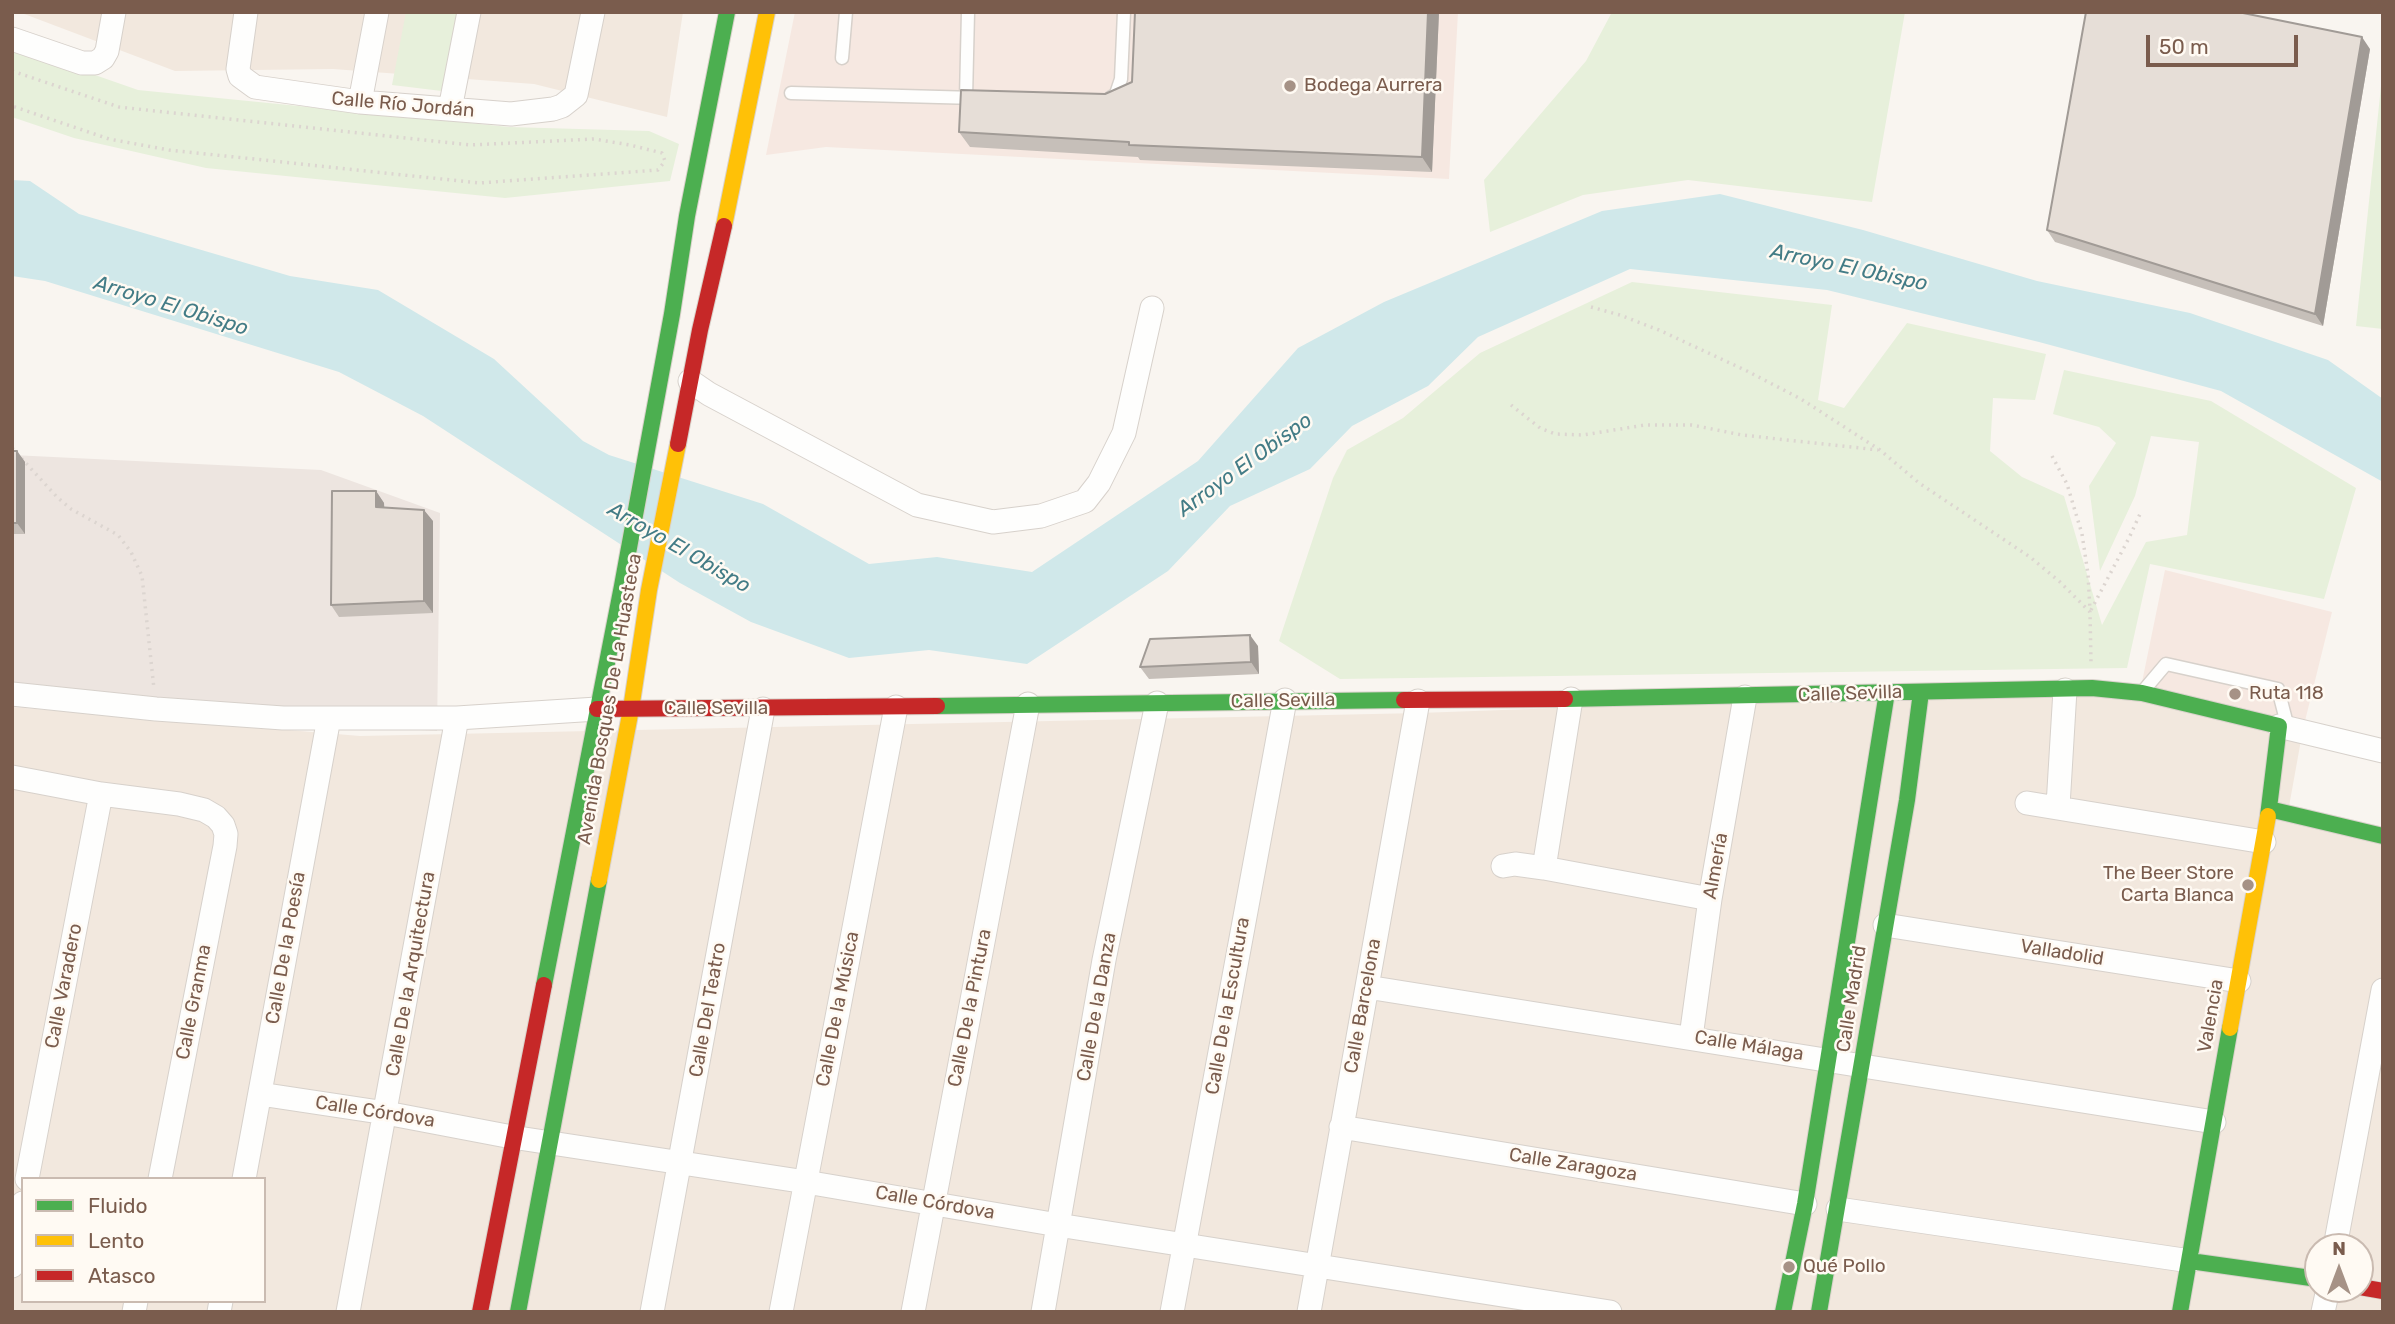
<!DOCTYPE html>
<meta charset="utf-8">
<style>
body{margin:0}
#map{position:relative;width:2395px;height:1324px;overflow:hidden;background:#f9f5f0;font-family:Rubik,sans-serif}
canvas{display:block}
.frame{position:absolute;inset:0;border:14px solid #7a5c4d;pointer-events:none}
.legend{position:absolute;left:21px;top:1177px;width:245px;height:126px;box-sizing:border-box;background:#fffaf3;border:2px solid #cabbb1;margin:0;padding:9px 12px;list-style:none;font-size:21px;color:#7a5c4d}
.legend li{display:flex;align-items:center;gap:14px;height:35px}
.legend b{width:35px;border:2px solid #cabbb1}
.north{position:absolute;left:2304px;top:1233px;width:70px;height:70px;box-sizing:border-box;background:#fffaf3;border:2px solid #cabbb1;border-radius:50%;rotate:0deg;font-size:19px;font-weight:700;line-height:28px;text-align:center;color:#7a5c4d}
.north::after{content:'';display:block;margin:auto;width:24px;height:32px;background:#a69286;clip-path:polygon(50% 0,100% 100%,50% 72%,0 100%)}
.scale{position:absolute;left:2146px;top:35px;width:152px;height:32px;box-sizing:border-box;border:4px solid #7a5c4d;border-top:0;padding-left:9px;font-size:21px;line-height:24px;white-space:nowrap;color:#7a5c4d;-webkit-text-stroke:5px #fffaf3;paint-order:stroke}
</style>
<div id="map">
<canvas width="2395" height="1324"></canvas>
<div class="frame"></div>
<ul class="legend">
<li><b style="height:9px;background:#4caf50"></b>Fluido</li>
<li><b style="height:9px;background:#ffc107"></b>Lento</li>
<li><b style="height:9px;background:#c62828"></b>Atasco</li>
</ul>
<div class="north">N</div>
<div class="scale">50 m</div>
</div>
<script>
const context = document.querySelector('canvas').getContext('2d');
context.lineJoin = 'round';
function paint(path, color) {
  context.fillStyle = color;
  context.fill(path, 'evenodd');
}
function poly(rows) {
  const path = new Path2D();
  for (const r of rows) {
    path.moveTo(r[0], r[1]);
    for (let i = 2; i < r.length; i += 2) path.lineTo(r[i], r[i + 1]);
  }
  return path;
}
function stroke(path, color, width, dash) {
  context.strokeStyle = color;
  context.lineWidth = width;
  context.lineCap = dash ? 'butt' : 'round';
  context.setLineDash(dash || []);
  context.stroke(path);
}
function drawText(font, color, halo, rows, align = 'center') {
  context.font = font + ' Rubik,sans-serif';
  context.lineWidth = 5;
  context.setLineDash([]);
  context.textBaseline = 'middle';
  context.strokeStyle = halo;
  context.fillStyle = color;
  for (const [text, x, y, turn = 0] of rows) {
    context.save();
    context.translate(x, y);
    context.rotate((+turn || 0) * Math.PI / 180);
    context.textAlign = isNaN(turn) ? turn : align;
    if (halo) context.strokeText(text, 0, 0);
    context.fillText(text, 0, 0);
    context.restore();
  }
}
paint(poly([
 [19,12,683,12,667,117,534,84,333,69,175,71],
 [2141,687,2303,729,2288,812,2383,832,2383,1312,12,1312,12,707,360,736,1419,713],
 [23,1179,264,1179,264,1301,23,1301],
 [2318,1247,2360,1247,2360,1289,2318,1289]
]), '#f2e8de');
paint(poly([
 [795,12,1458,12,1449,179,826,147,766,155],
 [2165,570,2332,612,2303,729,2141,687]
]), '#f6e8e1');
paint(poly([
 [12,455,321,470,440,513,437,731,12,707]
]), '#ede5e0');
paint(poly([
 [406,12,465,12,450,92,392,85],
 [1612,12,1905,12,1872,202,1688,180,1583,195,1490,232,1484,180,1586,61],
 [12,46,138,90,509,127,649,131,679,144,670,181,505,198,206,168,74,138,12,117],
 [2383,67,2383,329,2356,326],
 [1632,282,1832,305,1818,400,1844,408,1907,323,2046,354,2035,400,1993,398,1990,451,2022,477,2064,496,2102,625,2146,542,2187,535,2199,442,2151,436,2135,496,2100,571,2089,486,2116,443,2099,427,2053,414,2064,370,2211,401,2356,488,2324,599,2150,564,2127,668,1340,679,1279,641,1333,478,1347,450,1403,418,1480,353]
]), '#e7f0db');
paint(poly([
 [12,180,30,181,79,214,290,276,378,290,494,359,583,441,609,455,763,504,869,564,937,557,1032,572,1198,461,1298,348,1384,302,1602,211,1720,194,1863,230,2037,281,2190,313,2328,360,2383,399,2383,482,2221,391,2039,342,1827,290,1630,269,1478,337,1428,386,1352,426,1310,469,1230,506,1168,571,1027,664,929,650,849,658,751,622,680,583,423,416,339,372,45,281,12,276]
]), '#d0e8ea');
const lane = poly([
 [842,58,846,12],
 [791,93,976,98],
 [966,98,968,12],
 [1110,98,1116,94,1121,79,1124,12],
 [2144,690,2166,664,2278,689,2287,724]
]);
const street = poly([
 [246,12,238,69,240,76,255,87,360,102,511,114,553,109,562,106,576,95,593,12],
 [12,39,82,63,95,63,103,58,107,51,114,12],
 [360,102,377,12],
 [450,109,469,12],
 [690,381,709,394,917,505,993,522,1041,516,1085,501,1099,483,1124,433,1152,308],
 [12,694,156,709,283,718,457,718,597,709],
 [2279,726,2383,751],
 [12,777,101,794,179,804,204,810,216,817,223,825,226,834,225,846,160,1179],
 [2027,803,2264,842],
 [2058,806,2065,690],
 [1503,866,1515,864,1544,868,1710,899],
 [1544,868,1571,699],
 [1885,925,2239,981],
 [1367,987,2214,1122],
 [1691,1037,1710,899,1745,697],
 [260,1094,386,1113,512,1137,806,1182,1058,1225,1610,1312],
 [1341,1127,1805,1204],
 [27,1179,101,794],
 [244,1179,329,718],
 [1838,1209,2190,1261],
 [2335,1247,2383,990],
 [12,1266,23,1203],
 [134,1312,136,1301],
 [219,1312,221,1301],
 [348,1312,457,718],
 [652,1312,763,709],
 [781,1312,896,707],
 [913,1312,1028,704],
 [1043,1312,1104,960,1157,703],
 [1172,1312,1285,700],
 [1309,1312,1418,701],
 [2323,1312,2328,1289]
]);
const fast = poly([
 [1565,699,2092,688,2142,693,2279,726,2268,816],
 [937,706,1404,700],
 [2269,809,2383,836],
 [544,985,622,586,672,314,687,216,727,12],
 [2190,1261,2318,1279],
 [518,1312,599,880],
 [1783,1312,1805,1204,1887,692],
 [1819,1312,1907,800,1921,692],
 [2180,1312,2230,1028]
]);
const slow = poly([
 [724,226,767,12],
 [599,880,631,709,649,590,678,444],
 [2230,1028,2268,816]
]);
const jam = poly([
 [678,444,700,330,724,226],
 [1404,700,1565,699],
 [597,709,937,706],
 [2360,1287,2383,1291],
 [480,1312,544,985]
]);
stroke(lane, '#d7d1cb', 15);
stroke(street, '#d7d1cb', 25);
stroke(fast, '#d9d2cb', 18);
stroke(slow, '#d9d2cb', 18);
stroke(jam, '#d9d2cb', 18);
stroke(poly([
 [12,71,119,107,470,145,594,139,630,145,662,153,665,161,658,170,479,183,169,150,109,139,12,106],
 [1591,307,1620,315,1659,330,1747,371,1801,399,1880,450,1919,483,2030,557,2060,582,2090,612,2091,662],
 [1511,405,1540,428,1555,434,1583,435,1645,425,1692,425,1742,435,1878,450],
 [12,448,57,497,71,509,118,535,131,552,142,576,154,689],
 [2052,456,2067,484,2082,534,2088,574,2090,610],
 [2091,610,2129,538,2140,514]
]), '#dcd5d0', 3.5, [2, 5]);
stroke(lane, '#fefefd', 12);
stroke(street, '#fefefd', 23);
stroke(fast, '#4caf50', 16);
stroke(slow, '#ffc107', 16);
stroke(jam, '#c62828', 16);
paint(poly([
 [1135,12,1439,12,1432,172,1140,160,1138,157,970,147,959,132,1105,94,1132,82],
 [2370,49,2323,326,2055,242,2047,230],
 [12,451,17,451,25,462,25,534,12,534],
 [376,491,384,503,384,507,433,521,433,613,339,617,331,605],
 [1258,646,1259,674,1149,679,1140,667]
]), '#c6bfb9');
paint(poly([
 [1428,12,1439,12,1432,172,1422,157],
 [2362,37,2370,49,2323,326,2315,314],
 [17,451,25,462,25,534,17,523],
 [376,491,384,503,385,518,376,507],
 [424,510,433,521,433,613,424,601],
 [1250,635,1258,646,1259,674,1251,662]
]), '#a19b96');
const building = poly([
 [1135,12,1428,12,1422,157,1129,145,1129,142,959,132,961,90,1105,94,1132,82,1135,12],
 [2086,12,2238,12,2362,37,2315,314,2047,230,2086,12],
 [12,451,17,451,17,523,12,523,12,451],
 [332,491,376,491,376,507,424,510,424,601,331,605,332,491],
 [1250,635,1251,662,1140,667,1150,639,1250,635]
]);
paint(building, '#e6ded7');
stroke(building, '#a19b96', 2);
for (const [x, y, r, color] of [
 [1290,86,7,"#a69286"],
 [2235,694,7,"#a69286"],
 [2248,885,7,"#a69286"],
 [1789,1267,7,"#a69286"]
]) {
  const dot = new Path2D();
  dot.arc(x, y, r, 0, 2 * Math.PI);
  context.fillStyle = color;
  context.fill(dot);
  stroke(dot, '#fffaf3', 2.5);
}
drawText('19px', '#7a5c4d', '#fffaf3', [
 ["Bodega Aurrera",1304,86],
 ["Ruta 118",2249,694],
 ["The Beer Store",2234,874,"right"],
 ["Carta Blanca",2234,896,"right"],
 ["Qué Pollo",1803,1267]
], 'left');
drawText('19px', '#7a5c4d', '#fffaf3', [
 ["Calle Río Jordán",403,105,5],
 ["Calle Sevilla",1850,694,-2],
 ["Avenida Bosques De La Huasteca",610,699,-80],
 ["Calle Sevilla",1283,701,-1],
 ["Calle Sevilla",716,709],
 ["Almería",1716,866,-80],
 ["Calle De la Poesía",286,948,-80],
 ["Valladolid",2062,953,9],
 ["Calle De la Arquitectura",411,974,-80],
 ["Calle Varadero",64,986,-79],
 ["Calle Madrid",1852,999,-81],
 ["Calle Granma",194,1002,-79],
 ["Calle De la Escultura",1228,1006,-80],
 ["Calle Barcelona",1363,1006,-80],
 ["Calle De la Danza",1097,1007,-80],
 ["Calle De la Pintura",970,1008,-79],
 ["Calle De la Música",838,1009,-79],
 ["Calle Del Teatro",708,1010,-80],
 ["Valencia",2211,1016,-80],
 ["Calle Málaga",1749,1046,9],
 ["Calle Córdova",375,1112,9],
 ["Calle Zaragoza",1573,1165,9],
 ["Calle Córdova",935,1203,10]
]);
drawText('italic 21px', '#437c86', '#fffaf3', [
 ["Arroyo El Obispo",1849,268,12],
 ["Arroyo El Obispo",171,306,17],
 ["Arroyo El Obispo",1245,465,-36],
 ["Arroyo El Obispo",679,548,30]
]);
</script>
